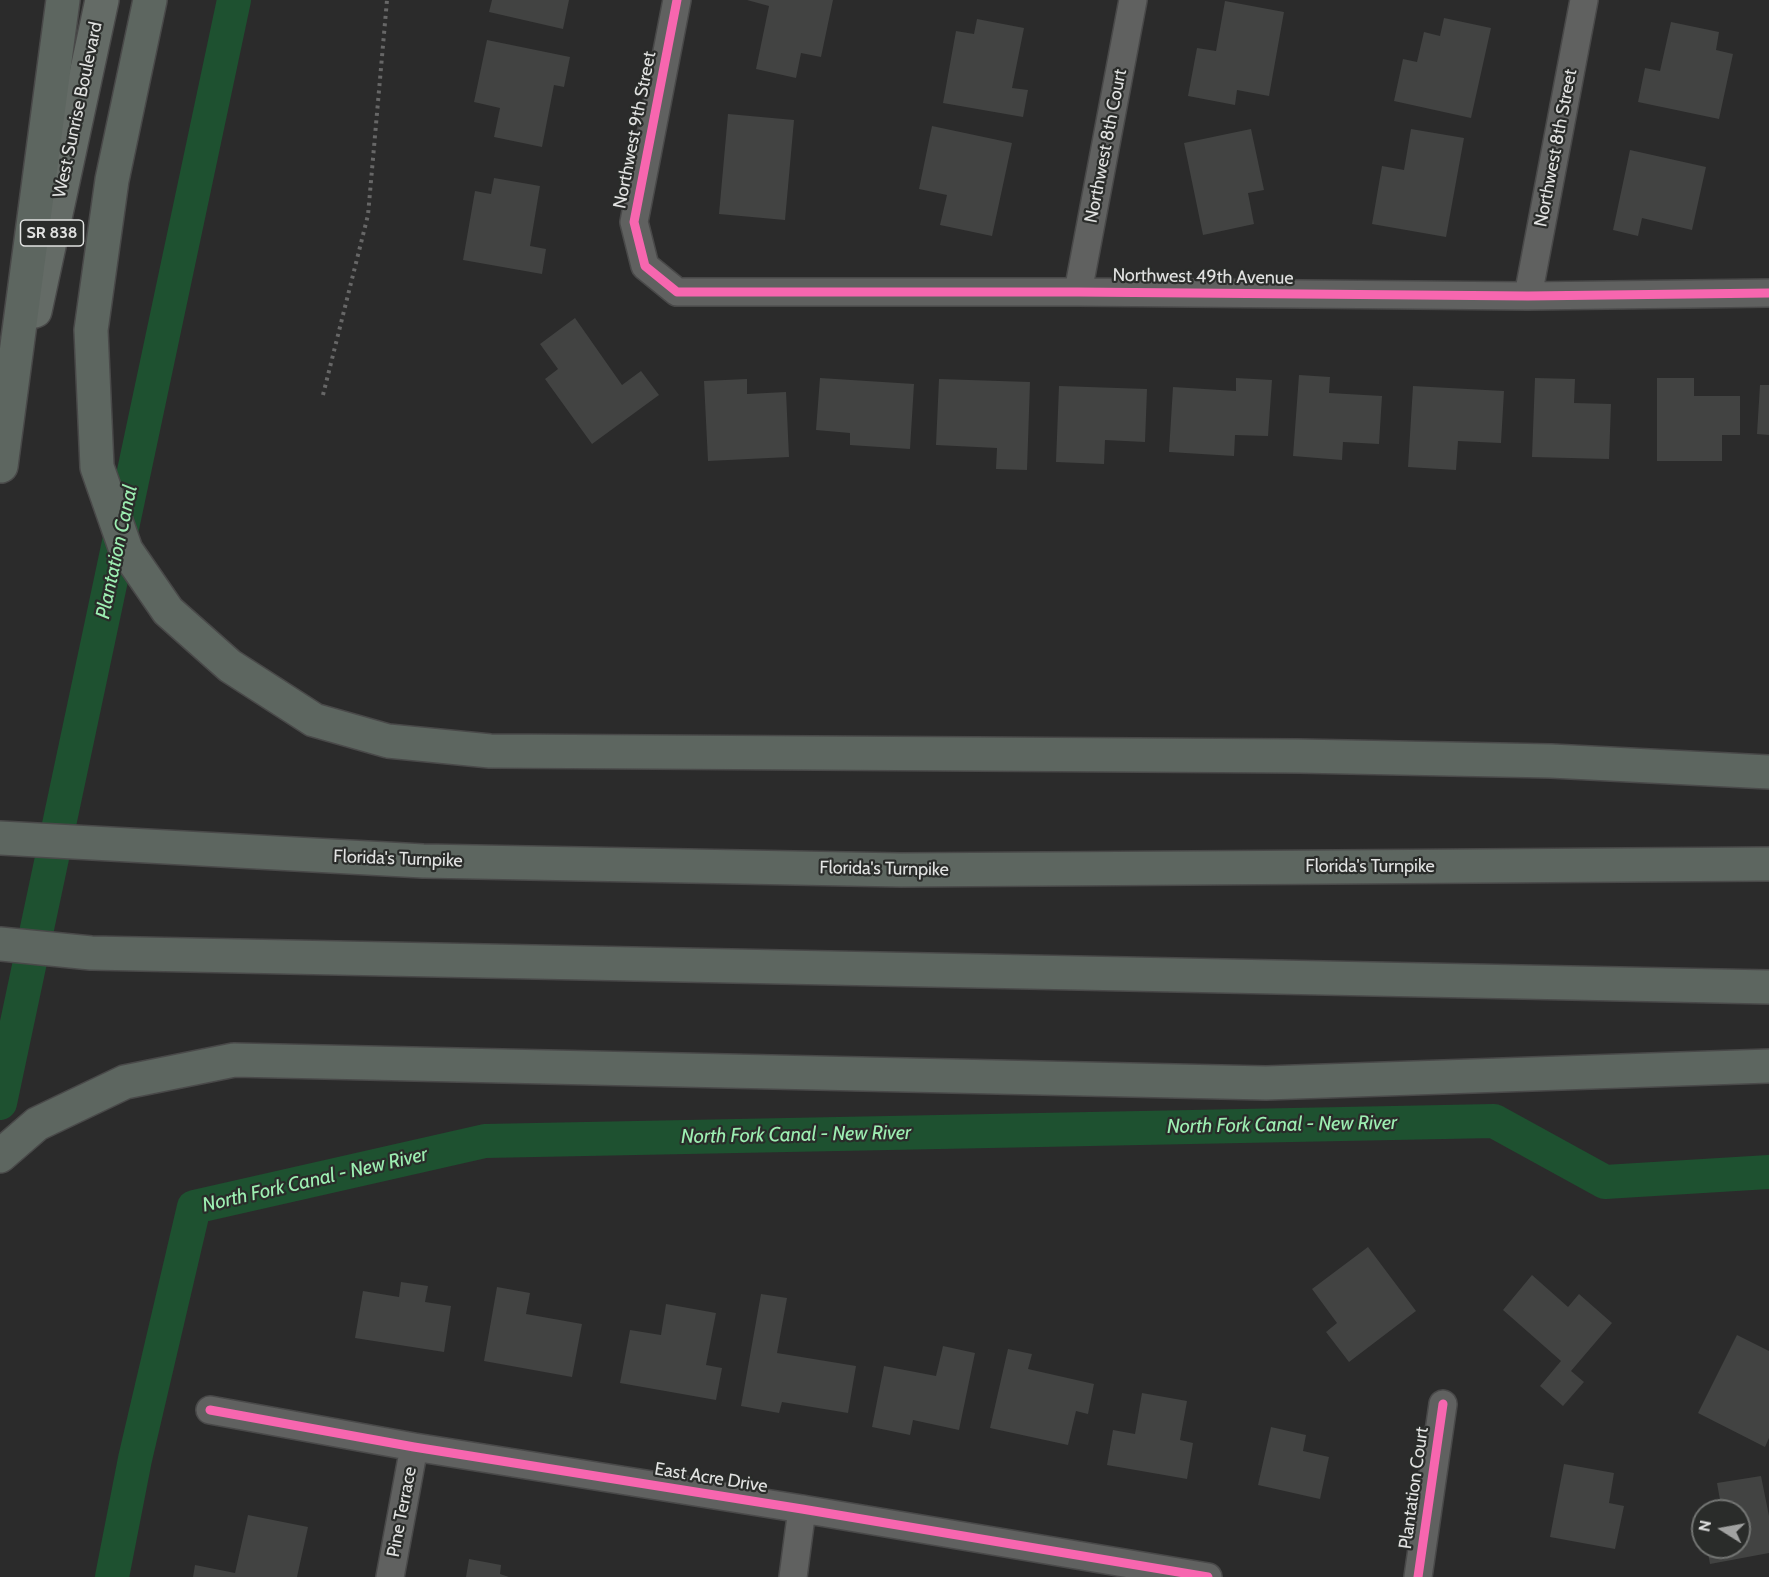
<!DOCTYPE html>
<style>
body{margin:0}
#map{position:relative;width:1769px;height:1577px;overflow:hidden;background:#2b2b2b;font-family:Cabin,sans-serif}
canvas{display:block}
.north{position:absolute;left:1691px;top:1499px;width:60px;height:60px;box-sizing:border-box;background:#2a2c2a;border:2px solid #737573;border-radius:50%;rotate:281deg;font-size:16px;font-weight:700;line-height:24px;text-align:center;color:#e1e2e1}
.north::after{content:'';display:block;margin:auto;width:21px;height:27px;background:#a1a2a1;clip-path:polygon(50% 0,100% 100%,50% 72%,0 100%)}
</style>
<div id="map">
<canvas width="1769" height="1577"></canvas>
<div class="north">N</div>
</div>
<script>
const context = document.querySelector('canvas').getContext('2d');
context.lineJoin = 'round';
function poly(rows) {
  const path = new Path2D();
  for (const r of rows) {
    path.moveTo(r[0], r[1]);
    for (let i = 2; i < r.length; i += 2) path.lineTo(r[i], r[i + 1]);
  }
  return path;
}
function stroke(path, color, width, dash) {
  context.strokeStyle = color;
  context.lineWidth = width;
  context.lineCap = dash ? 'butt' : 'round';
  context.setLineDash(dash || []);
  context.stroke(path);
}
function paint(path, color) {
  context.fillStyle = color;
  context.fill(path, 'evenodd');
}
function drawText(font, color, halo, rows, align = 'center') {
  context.font = font + ' Cabin,sans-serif';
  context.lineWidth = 4.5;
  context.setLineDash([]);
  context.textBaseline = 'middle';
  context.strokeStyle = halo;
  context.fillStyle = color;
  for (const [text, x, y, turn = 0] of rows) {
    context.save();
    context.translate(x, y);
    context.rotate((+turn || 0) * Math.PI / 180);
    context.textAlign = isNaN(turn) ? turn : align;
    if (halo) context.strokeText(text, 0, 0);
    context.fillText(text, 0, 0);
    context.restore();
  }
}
stroke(poly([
 [0,1103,234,0],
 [112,1577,135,1459,194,1207,485,1141,1494,1121,1605,1182,1769,1172]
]), '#1e5130', 34);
paint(poly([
 [492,0,569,0,563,29,489,12],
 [747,0,833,0,821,57,801,53,796,78,756,69,769,6],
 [1225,1,1284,12,1269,96,1237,90,1235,105,1188,96,1197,48,1216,51],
 [1444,18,1491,28,1471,118,1394,101,1403,59,1417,62,1424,32,1440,36],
 [977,19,1024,28,1012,88,1028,90,1023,117,943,103,956,31,974,34],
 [1671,22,1719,32,1716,50,1733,54,1719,119,1638,102,1645,68,1660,71],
 [487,40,570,57,564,87,554,85,542,147,494,137,500,108,474,102],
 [728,114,794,120,785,220,719,214],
 [932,126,1012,143,992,236,940,225,947,195,919,189],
 [1251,129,1264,190,1248,193,1254,224,1203,235,1184,143],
 [1411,129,1464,138,1446,237,1372,224,1382,166,1404,170],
 [1630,150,1706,167,1692,230,1642,218,1638,236,1613,230],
 [494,178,540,186,530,246,546,249,542,274,463,260,475,191,491,194],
 [575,318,622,385,641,371,659,395,592,444,545,379,558,369,540,344],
 [1299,375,1330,377,1329,393,1382,396,1379,444,1343,442,1342,460,1293,456],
 [820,378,914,384,910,449,850,445,850,433,816,430],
 [1236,378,1272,380,1268,436,1235,435,1234,456,1169,452,1173,387,1236,391],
 [1535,378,1575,379,1574,403,1611,404,1609,459,1532,457],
 [1657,378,1694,378,1694,396,1740,396,1740,435,1722,435,1722,461,1657,461],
 [747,379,747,394,786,392,789,457,708,461,704,381],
 [939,379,1030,382,1027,470,996,469,997,448,936,445],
 [1760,385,1769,385,1769,435,1757,434],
 [1059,386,1147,389,1145,442,1105,440,1104,464,1056,462],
 [1413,386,1504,391,1501,443,1458,441,1456,470,1408,467],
 [1368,1247,1416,1311,1349,1362,1326,1332,1337,1323,1312,1289],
 [1532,1275,1568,1307,1579,1294,1612,1323,1571,1371,1584,1382,1563,1406,1540,1386,1561,1361,1503,1310],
 [401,1282,428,1286,425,1302,451,1306,444,1352,355,1338,363,1291,399,1297],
 [497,1287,530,1293,526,1314,582,1324,572,1377,484,1361],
 [761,1294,787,1298,777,1353,856,1366,848,1413,782,1402,779,1413,741,1406],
 [666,1304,716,1313,706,1365,722,1368,716,1400,620,1383,630,1330,661,1335],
 [1737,1335,1769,1351,1769,1438,1765,1447,1698,1413],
 [943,1346,975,1353,959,1430,913,1420,910,1435,872,1427,884,1366,936,1376],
 [1008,1349,1032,1354,1028,1369,1094,1384,1088,1414,1076,1411,1068,1445,990,1428],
 [1142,1393,1187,1401,1180,1440,1193,1443,1187,1479,1107,1465,1113,1430,1135,1434],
 [1271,1427,1306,1435,1303,1451,1329,1457,1320,1499,1258,1485],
 [1564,1464,1614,1473,1609,1503,1624,1506,1615,1549,1550,1537],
 [1761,1476,1769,1516,1769,1553,1710,1564,1707,1547,1739,1547,1739,1511,1722,1511,1717,1483],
 [248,1515,308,1527,297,1577,193,1577,195,1565,235,1573],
 [469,1559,501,1565,500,1574,509,1577,466,1577]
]), '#424342');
const minor = poly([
 [677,0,634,222,645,266,677,292,1078,292,1528,296,1769,293],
 [1078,292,1133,0],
 [1528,296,1584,0],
 [210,1410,414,1447,802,1509,1208,1577],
 [390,1577,414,1447],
 [793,1577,802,1509],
 [1418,1577,1443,1404]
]);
const primary = poly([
 [35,311,102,0]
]);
const motorway = poly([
 [150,0,112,180,91,330,97,467,126,550,168,611,230,666,314,720,388,741,490,751,1298,756,1551,761,1769,772],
 [1,466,63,0],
 [0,838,423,861,901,870,1769,864],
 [0,944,91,953,1769,987],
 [0,1156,37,1124,125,1082,234,1060,1266,1083,1769,1066]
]);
stroke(minor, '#494949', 30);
stroke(primary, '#494949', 36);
stroke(motorway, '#494949', 36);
stroke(poly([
 [323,395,368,215,387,0]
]), '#676767', 4, [3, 4.5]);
stroke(minor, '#606160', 27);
stroke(primary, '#646b66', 33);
stroke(motorway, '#5d6660', 33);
stroke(poly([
 [677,0,634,222,645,266,677,292,1078,292,1528,296,1769,293],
 [210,1410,414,1447,802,1509,1208,1577],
 [1418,1577,1443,1404]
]), '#f766af', 9);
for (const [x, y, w] of [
 [52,233,63]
]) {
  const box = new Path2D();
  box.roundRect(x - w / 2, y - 13, w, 26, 4.5);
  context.fillStyle = '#2a2c2a';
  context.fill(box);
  stroke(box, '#e1e2e1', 1.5);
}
drawText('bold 16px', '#e1e2e1', null, [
 ["SR 838",52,233]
]);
drawText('18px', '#e1e2e1', '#2a2c2a', [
 ["West Sunrise Boulevard",78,110,-78],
 ["Northwest 9th Street",635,130,-79],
 ["Northwest 8th Court",1106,146,-79],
 ["Northwest 8th Street",1556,148,-79],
 ["Northwest 49th Avenue",1203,277,1],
 ["Florida's Turnpike",398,859,2],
 ["Florida's Turnpike",1370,867],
 ["Florida's Turnpike",884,869,1],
 ["East Acre Drive",711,1478,9],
 ["Plantation Court",1414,1488,-82],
 ["Pine Terrace",402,1512,-79]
]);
drawText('italic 20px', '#9defb2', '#2a2c2a', [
 ["Plantation Canal",117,552,-78],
 ["North Fork Canal - New River",1282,1125,-1],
 ["North Fork Canal - New River",796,1135,-1],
 ["North Fork Canal - New River",315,1180,-13]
]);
</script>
